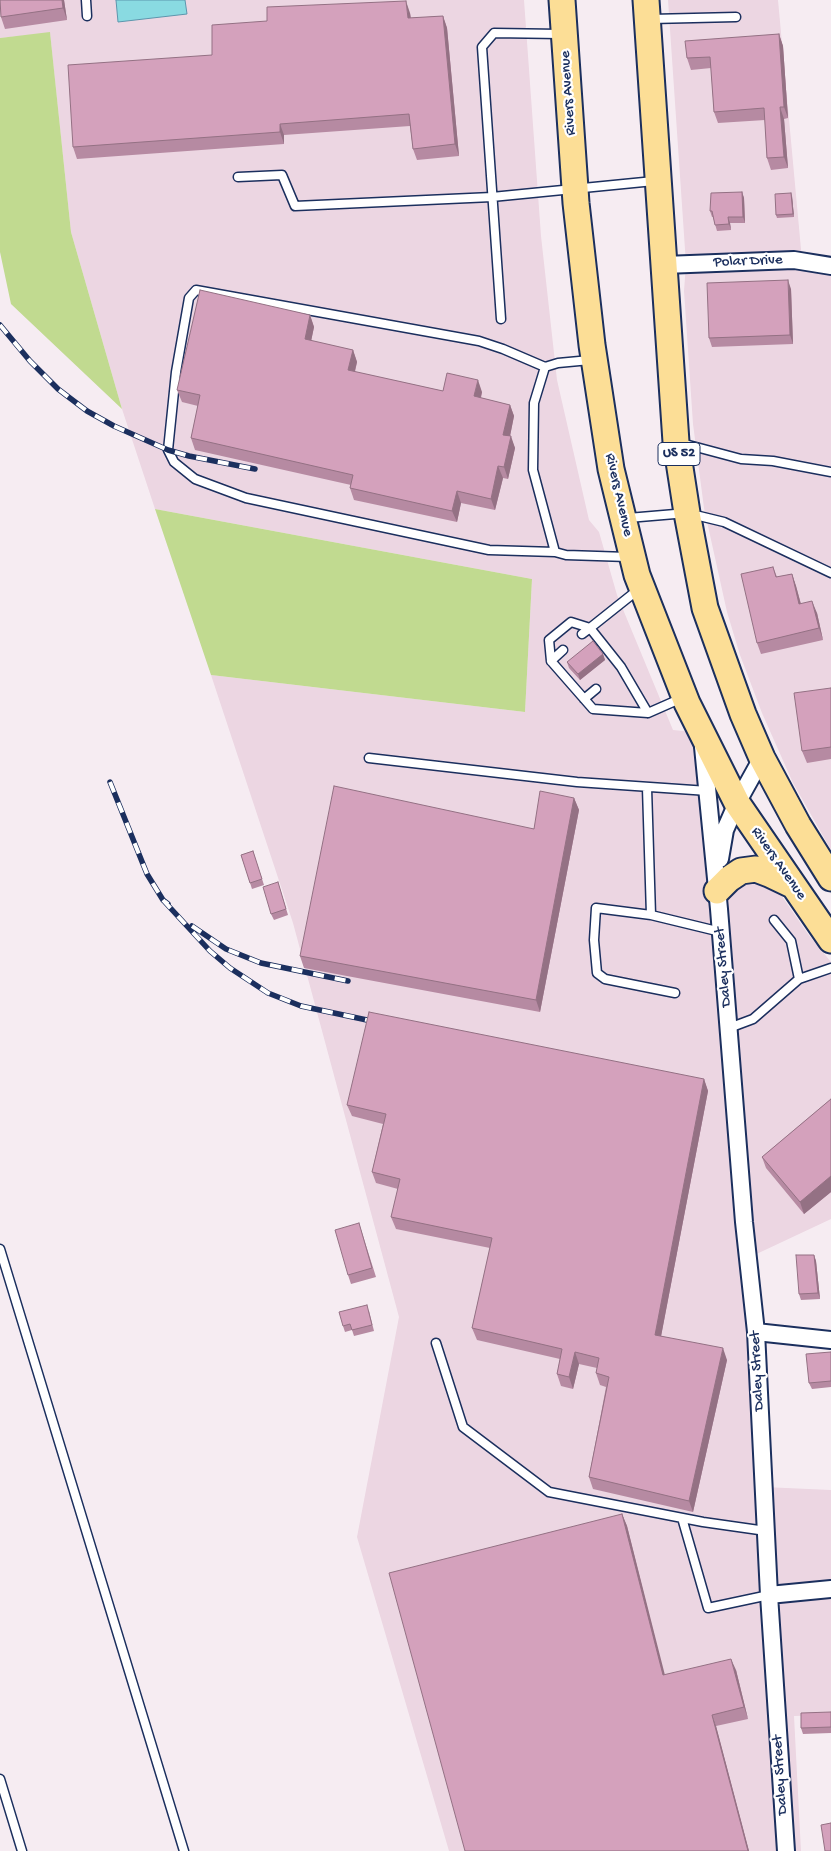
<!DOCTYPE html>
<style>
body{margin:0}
canvas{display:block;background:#f6ecf2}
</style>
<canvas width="831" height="1851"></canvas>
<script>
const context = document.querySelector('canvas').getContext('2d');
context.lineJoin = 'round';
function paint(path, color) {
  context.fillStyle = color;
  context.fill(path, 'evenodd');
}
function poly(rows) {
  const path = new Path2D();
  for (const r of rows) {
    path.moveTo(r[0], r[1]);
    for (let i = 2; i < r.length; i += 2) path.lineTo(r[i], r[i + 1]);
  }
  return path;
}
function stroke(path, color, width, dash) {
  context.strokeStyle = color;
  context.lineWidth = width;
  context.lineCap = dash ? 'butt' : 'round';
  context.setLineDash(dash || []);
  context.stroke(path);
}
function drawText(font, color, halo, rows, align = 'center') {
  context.font = font + ' "Gochi Hand",sans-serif';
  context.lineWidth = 4.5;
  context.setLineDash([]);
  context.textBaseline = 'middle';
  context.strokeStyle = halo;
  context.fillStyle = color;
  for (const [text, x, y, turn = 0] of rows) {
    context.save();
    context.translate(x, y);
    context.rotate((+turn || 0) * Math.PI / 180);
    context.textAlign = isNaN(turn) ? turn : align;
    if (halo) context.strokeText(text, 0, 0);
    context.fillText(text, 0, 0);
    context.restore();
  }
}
paint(poly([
 [0,0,524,0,541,236,557,380,589,520,599,532,617,595,673,730,702,733,764,1487,831,1490,831,1715,794,1716,801,1851,449,1851,357,1537,399,1317,293,923,211,675,525,712,532,579,155,509,122,409,71,232,50,33,0,38],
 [668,0,778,0,802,260,831,266,831,850,793,783,762,713,740,655,727,612,704,508,693,424,684,291,686,264],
 [759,881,779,892,808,934,831,962,831,1219,748,1258,719,909,737,889,748,883]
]), '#ecd6e2');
paint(poly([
 [50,32,71,232,122,409,11,304,0,252,0,38],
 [155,509,532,579,525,712,211,675]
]), '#c1da90');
const water = poly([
 [116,0,185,0,187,14,118,22,116,0]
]);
paint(water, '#89dae1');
stroke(water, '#5d96ad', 1);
const lane = poly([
 [86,0,87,16],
 [651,19,736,17],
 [238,177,282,175,295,206,492,197,654,181],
 [501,319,482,47,494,33,560,34],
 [590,360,558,363,545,367,534,403,533,470,555,552,566,555,628,557],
 [545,367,503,349,479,341,196,290,189,298,176,372,168,450,174,462,195,479,246,498,489,550,555,552],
 [681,443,741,459,773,461,831,472],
 [628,518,687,513,724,522,831,573],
 [639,589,590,628,621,667,648,713,682,698],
 [582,634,590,628],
 [563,650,551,661,593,709,648,713],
 [551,661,549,640,571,622,590,628],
 [584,699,596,689],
 [369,758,577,782,708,791],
 [647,788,651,915,721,932],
 [651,915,596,908,594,940,597,973,605,979,675,993],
 [774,920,791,941,799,979],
 [729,1028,753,1019,799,979,831,968],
 [0,1249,184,1851],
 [436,1343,463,1427,549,1492,703,1522,766,1531],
 [682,1518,708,1608,769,1595],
 [0,1779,22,1851]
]);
const street = poly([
 [664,265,794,260,831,266],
 [703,747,719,909,744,1222,756,1332,769,1595,786,1851],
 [720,859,725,830,737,803,762,758],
 [756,1332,831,1340],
 [769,1595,831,1589]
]);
const primary = poly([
 [562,0,576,203,592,345,611,469,637,575,687,703,737,803,831,940],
 [646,0,676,442,687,513,705,608,743,714,762,758,798,825,831,878],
 [717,891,729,879,741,871,756,869,769,874,792,885]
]);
stroke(lane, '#1b2f5e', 11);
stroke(street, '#1b2f5e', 20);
stroke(primary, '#1b2f5e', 29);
stroke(lane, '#fff', 8);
stroke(street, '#fff', 16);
stroke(primary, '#fcde96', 25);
const rail = poly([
 [0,325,30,361,58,389,87,411,114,426,168,450,189,456,255,469],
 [110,782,147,874,163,900,168,904],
 [163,900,210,951,230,968,268,993,301,1006,381,1023],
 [192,926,226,949,261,963,348,981]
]);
stroke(rail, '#1b2f5e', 5.5);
stroke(rail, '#fff', 4, [11]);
paint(poly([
 [0,0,64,0,67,20,5,29,1,17],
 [410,13,411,18,443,16,447,28,459,156,417,160,413,149,410,126,284,135,284,144,77,159,73,147,212,55,267,21],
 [779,34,783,46,788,118,784,119,788,168,771,170,767,158,765,120,718,123,714,112,711,68,691,70,687,58],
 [742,192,744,198,745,223,730,223,731,230,717,231,713,217,712,217,710,211],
 [791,193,792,196,794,217,777,218,776,215],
 [791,289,793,344,712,347,709,338],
 [310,315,314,327,311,341,353,350,357,362,355,372,443,391,482,392,481,398,510,405,514,416,510,436,515,448,508,479,503,478,495,510,461,503,457,522,354,500,350,488,351,485,195,450,191,438,198,406,182,402,177,390],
 [773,567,777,577,792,574,796,586,801,604,817,613,823,640,761,654,757,643],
 [603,654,605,660,580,680,569,668,567,662],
 [831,688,831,759,807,763,802,751],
 [574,798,579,810,540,1012,304,968,300,956,534,829],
 [253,851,264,885,252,889,241,855],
 [278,882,288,915,274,920,271,914],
 [704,1079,708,1091,661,1336,727,1360,693,1512,593,1489,589,1477,606,1387,600,1385,596,1373,597,1368,579,1364,573,1389,561,1386,557,1374,560,1359,477,1340,472,1328,490,1248,396,1229,391,1217,398,1189,376,1183,372,1172,383,1124,352,1116,347,1105],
 [831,1099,831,1192,804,1214,766,1168,762,1157],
 [359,1223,376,1277,351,1284,348,1275],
 [814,1255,816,1261,820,1299,801,1300,799,1294],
 [369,1311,374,1331,354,1336,352,1330,345,1332,343,1326],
 [831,1352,831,1387,812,1389,809,1383],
 [622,1514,627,1526,664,1675,736,1670,748,1719,716,1726,749,1851,465,1851],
 [831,1712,831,1733,803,1734,801,1728]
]), '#b68aa2');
paint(poly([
 [62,0,64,0,67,20,63,8],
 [406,1,410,13,412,29,408,18],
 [443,16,447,28,459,156,455,144],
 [779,34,783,46,788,118,784,107],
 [780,107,784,119,788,168,784,157],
 [280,124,284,135,284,144,280,132],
 [742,192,744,198,745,223,743,217],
 [791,193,792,196,794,217,793,214],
 [728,217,730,223,731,230,729,224],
 [788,280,791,289,793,344,790,335],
 [310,315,314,327,309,351,305,339],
 [353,350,357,362,352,382,348,370],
 [478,380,482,392,478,408,474,396],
 [510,405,514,416,508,446,503,435],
 [511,436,515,448,508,479,504,467],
 [498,466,503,478,495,510,491,499],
 [457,491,461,503,457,522,452,511],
 [792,574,796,586,804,616,799,604],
 [812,601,817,613,823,640,819,628],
 [603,654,605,660,580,680,578,674],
 [574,798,579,810,540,1012,536,1000],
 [704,1079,708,1091,659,1347,655,1335],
 [831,1176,831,1192,804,1214,800,1202],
 [814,1255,816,1261,820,1299,818,1293],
 [723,1348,727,1360,693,1512,689,1501],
 [575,1352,579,1364,573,1389,569,1377],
 [622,1514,627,1526,668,1687,663,1675],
 [731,1659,736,1670,748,1719,744,1707],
 [712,1715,716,1726,749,1851,748,1851]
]), '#947184');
const building = poly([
 [0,0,62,0,63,8,1,17,0,0],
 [406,1,408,18,443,16,455,144,413,149,409,114,280,124,280,132,73,147,68,65,212,55,212,25,267,21,267,7,406,1],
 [779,34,784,107,780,107,784,157,767,158,764,108,714,112,710,57,687,58,685,41,779,34],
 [742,192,743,217,728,217,729,224,715,225,712,211,710,211,711,193,742,192],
 [791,193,793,214,776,215,775,194,791,193],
 [788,280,790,335,709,338,707,283,788,280],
 [200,290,310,315,305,339,353,350,348,370,443,391,447,373,478,380,474,396,510,405,503,435,511,436,504,467,498,466,491,499,457,491,452,511,350,488,353,475,191,438,200,395,177,390,200,290],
 [773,567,776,577,792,574,799,604,812,601,819,628,757,643,741,574,773,567],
 [593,641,603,654,578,674,567,662,593,641],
 [831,688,831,747,802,751,794,693,831,688],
 [334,786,534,829,540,791,574,798,536,1000,300,956,334,786],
 [253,851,262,879,250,883,241,855,253,851],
 [278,882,286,909,271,914,263,887,278,882],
 [369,1012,704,1079,655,1335,723,1348,689,1501,589,1477,609,1377,596,1373,599,1358,575,1352,569,1377,557,1374,562,1349,472,1328,492,1238,391,1217,400,1179,372,1172,386,1114,347,1105,369,1012],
 [831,1099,831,1176,800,1202,762,1157,831,1099],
 [359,1223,372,1268,348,1275,335,1230,359,1223],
 [796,1255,814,1255,818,1293,799,1294,796,1255],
 [367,1305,372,1325,352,1330,350,1324,343,1326,339,1312,367,1305],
 [831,1352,831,1381,809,1383,806,1354,831,1352],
 [622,1514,663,1675,731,1659,744,1707,712,1715,748,1851,465,1851,389,1573,622,1514],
 [831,1712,831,1727,801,1728,801,1713,831,1712],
 [831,1823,831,1851,825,1851,821,1825,831,1823]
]);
paint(building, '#d4a1bc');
stroke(building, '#947184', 1);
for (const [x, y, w] of [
 [679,454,42]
]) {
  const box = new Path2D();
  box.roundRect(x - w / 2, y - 11.5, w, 23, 4);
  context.fillStyle = '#fff';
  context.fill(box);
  stroke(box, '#1b2f5e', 1);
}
drawText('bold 14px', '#1b2f5e', null, [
 ["US 52",679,454]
]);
drawText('15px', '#1b2f5e', '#fff', [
 ["Rivers Avenue",569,93,-94],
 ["Polar Drive",748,262,-2],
 ["Rivers Avenue",618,495,77],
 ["Rivers Avenue",778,864,55],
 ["Daley Street",724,967,-95],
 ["Daley Street",758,1371,-93],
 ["Daley Street",781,1775,-94]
]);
</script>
